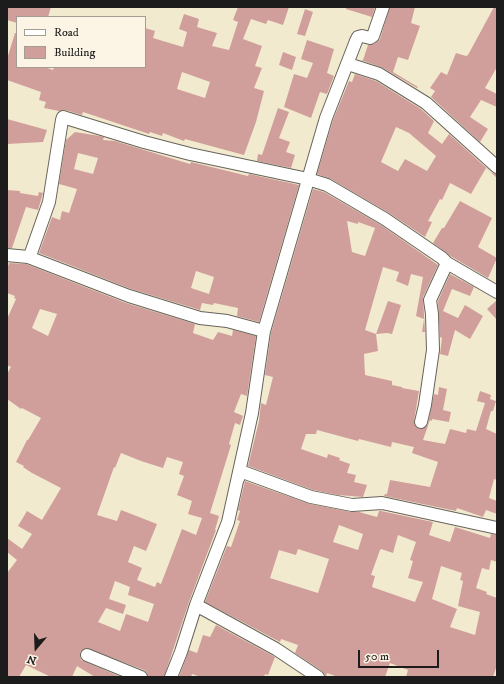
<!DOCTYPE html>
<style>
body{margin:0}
#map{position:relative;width:504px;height:684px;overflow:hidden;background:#f2eacf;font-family:"IM FELL DW Pica",serif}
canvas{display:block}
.frame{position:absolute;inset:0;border:8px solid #1c1c1c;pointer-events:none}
.legend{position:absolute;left:16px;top:16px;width:130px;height:52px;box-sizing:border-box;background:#fcf5e5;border:1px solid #a29e95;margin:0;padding:5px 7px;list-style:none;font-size:12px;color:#1c1c1c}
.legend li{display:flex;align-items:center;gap:8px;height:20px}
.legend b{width:20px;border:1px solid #a29e95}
.north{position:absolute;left:16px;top:628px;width:40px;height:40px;-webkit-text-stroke:3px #fcf5e5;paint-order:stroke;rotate:199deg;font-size:11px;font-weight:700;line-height:16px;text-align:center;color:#1c1c1c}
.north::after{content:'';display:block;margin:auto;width:14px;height:18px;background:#1c1c1c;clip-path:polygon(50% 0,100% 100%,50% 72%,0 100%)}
.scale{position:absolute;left:358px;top:650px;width:81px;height:18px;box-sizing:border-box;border:2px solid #1c1c1c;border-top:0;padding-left:5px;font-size:12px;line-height:14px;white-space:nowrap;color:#1c1c1c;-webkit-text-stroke:3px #fcf5e5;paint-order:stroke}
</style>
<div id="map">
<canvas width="504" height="684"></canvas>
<div class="frame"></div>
<ul class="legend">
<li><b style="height:5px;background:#fff"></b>Road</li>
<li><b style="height:11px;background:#d19f9b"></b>Building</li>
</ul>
<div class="north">N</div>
<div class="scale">50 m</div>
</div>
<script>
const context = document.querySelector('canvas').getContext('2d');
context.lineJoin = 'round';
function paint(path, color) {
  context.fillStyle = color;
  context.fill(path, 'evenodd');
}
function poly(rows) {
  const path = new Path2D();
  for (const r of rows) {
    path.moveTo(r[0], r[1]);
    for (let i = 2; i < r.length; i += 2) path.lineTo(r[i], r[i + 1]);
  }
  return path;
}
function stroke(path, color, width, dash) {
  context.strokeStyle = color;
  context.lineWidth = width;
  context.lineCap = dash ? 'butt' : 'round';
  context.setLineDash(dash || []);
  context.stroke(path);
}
paint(poly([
 [7,7,51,7,48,17,17,17,17,23,7,20],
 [238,7,289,7,283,25,268,20,266,24,251,19,243,39,262,46,255,66,262,68,254,88,264,91,256,122,244,155,185,139,184,141,163,133,162,136,150,132,149,134,83,112,82,115,65,110,59,111,44,108,46,102,39,100,41,92,7,80,7,59,15,33,17,33,17,67,45,67,53,70,54,67,145,67,145,28,155,31,153,38,183,47,187,32,179,29,184,14,199,19,197,27,217,33,212,46,229,50,238,22,233,20],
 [182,72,210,82,205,98,177,89],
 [346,7,375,7,372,17,346,9],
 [390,7,415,7,411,23,420,26,408,60,398,57,393,72,418,87,417,88,383,68,361,60,363,60,368,45,374,44,380,39],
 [494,7,497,7,497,67,485,88,497,94,497,107,481,100,470,117,488,129,480,142,431,97,435,91,430,88,441,72,447,75,456,53,466,56,468,55],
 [305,9,313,12,305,36,297,34],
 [307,40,334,49,327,73,334,76,327,94,320,92,311,118,284,107,294,74,307,78,313,63,301,59],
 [283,52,296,57,292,70,279,65],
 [355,74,376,81,421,109,434,121,428,133,442,144,449,134,492,173,497,174,497,178,486,168,471,194,450,183,442,200,440,199,428,221,432,222,425,237,389,213,331,179,317,174,333,120,349,81,352,82],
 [396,127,409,133,436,156,427,171,405,159,398,171,381,162],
 [278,108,289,112,279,138,290,142,286,152,295,155,291,168,257,161,258,154,262,155],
 [7,119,47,130,43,142,7,144],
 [75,132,100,136,104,137,103,140,115,141,190,164,191,162,248,176,249,174,299,185,259,322,237,316,238,308,214,303,213,305,202,303,200,310,131,289,39,253,52,217,60,220,62,211,69,213,77,189,59,184,66,140],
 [78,153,98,158,93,174,74,169],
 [196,271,214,277,209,294,191,288],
 [313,189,324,192,381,225,438,265,423,297,425,332,422,332,424,319,416,316,423,277,411,274,408,286,396,281,399,272,383,267,365,330,376,334,388,301,401,305,392,334,387,333,376,334,378,351,364,354,365,375,392,381,392,385,402,387,402,388,419,391,414,421,416,427,420,429,426,427,428,424,434,394,438,395,439,387,447,389,443,410,451,412,449,422,432,419,432,421,430,420,423,440,445,444,450,429,466,433,467,429,476,431,485,403,477,401,480,391,491,395,490,399,496,401,493,411,491,411,486,429,497,434,497,480,494,479,489,498,497,501,497,514,486,510,483,517,457,508,456,511,384,496,385,494,387,494,390,480,430,487,438,462,412,453,414,447,392,442,391,447,359,439,358,441,317,430,316,434,306,434,301,449,327,458,328,454,340,458,339,460,350,464,347,473,356,475,354,482,367,485,363,497,338,495,313,490,248,466,259,421,261,403,266,405,273,377,265,375,271,333],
 [347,221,358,224,358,222,375,228,365,256,352,252],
 [7,190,20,191,20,193,38,196,39,192,43,193,38,210,26,207,12,248,7,248],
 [460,201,492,218,478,247,497,258,488,278,452,257,433,243,442,228,444,228],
 [9,263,26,264,126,303,195,324,193,333,213,340,218,332,232,336,233,330,256,336,247,396,241,394,234,412,243,416,240,425,235,423,229,444,231,445,210,513,219,516,215,530,216,530,189,602,164,677,148,677,147,673,144,670,86,648,80,652,80,656,81,660,121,677,95,677,77,666,72,677,51,677,26,665,19,677,7,677,7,573,17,560,7,552,7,538,22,549,32,534,18,526,27,511,42,520,61,488,32,473,23,467,24,466,16,462,27,440,28,440,41,418,22,408,21,409,7,399,7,374,11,367,7,365,7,319,16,299,14,298,15,296,7,293,7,270],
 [40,309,57,314,48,336,32,328],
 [121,453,141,461,163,468,167,457,183,462,179,474,184,476,177,495,192,501,188,514,202,518,196,535,182,529,161,584,157,582,155,587,137,580,142,568,128,562,134,546,146,551,157,524,121,510,117,521,97,515,114,467,115,468],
 [115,581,130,587,128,595,154,604,148,622,126,614,120,631,98,622,106,608,123,614,126,605,109,599],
 [450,274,474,287,470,296,452,289,443,311,458,318,465,305,483,316,470,339,455,330,448,356,440,354,442,338,440,337,438,301],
 [497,300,497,320,487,309],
 [245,481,310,504,351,512,359,512,377,517,379,511,381,511,433,522,429,535,450,542,455,527,490,538,491,534,497,535,497,562,491,560,489,570,482,568,476,588,487,592,486,594,497,598,497,665,493,677,406,677,408,670,390,663,385,677,338,677,327,673,326,677,322,671,295,653,298,645,281,639,280,642,205,602,227,546,231,547,240,521,237,520,240,511,238,510],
 [339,525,363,534,358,550,333,542],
 [398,535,416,542,410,560,413,561,408,578,423,582,415,602,372,587,375,576,371,575,380,550,381,549,393,553],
 [298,549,329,559,318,593,270,578,279,550,296,555],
 [441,566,462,573,460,580,463,581,458,606,480,612,475,635,450,627,457,609,432,599],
 [216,625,275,657,268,675,265,674,264,677,201,677,192,674,191,677,179,677,189,650,197,653,203,635,210,637]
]), '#d19f9b');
const minor = poly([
 [348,64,379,74,426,103,497,167],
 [7,255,28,257,31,253,49,202,62,120,63,117,66,118,144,142,190,154,308,179,327,185,385,219,442,258,447,263,497,292],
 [28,257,129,296,200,318,227,321,264,331],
 [421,422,425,405,433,350,432,314,430,300,447,263],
 [238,479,240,471,311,497,352,505,382,503,497,528],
 [196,605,276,649,318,677],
 [87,655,141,677],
 [171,677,181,652,196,605,228,522,252,413,264,331,326,118,356,41,358,37,362,36,370,38,373,36,383,7]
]);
stroke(minor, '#67645b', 14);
stroke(minor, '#fff', 12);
</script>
